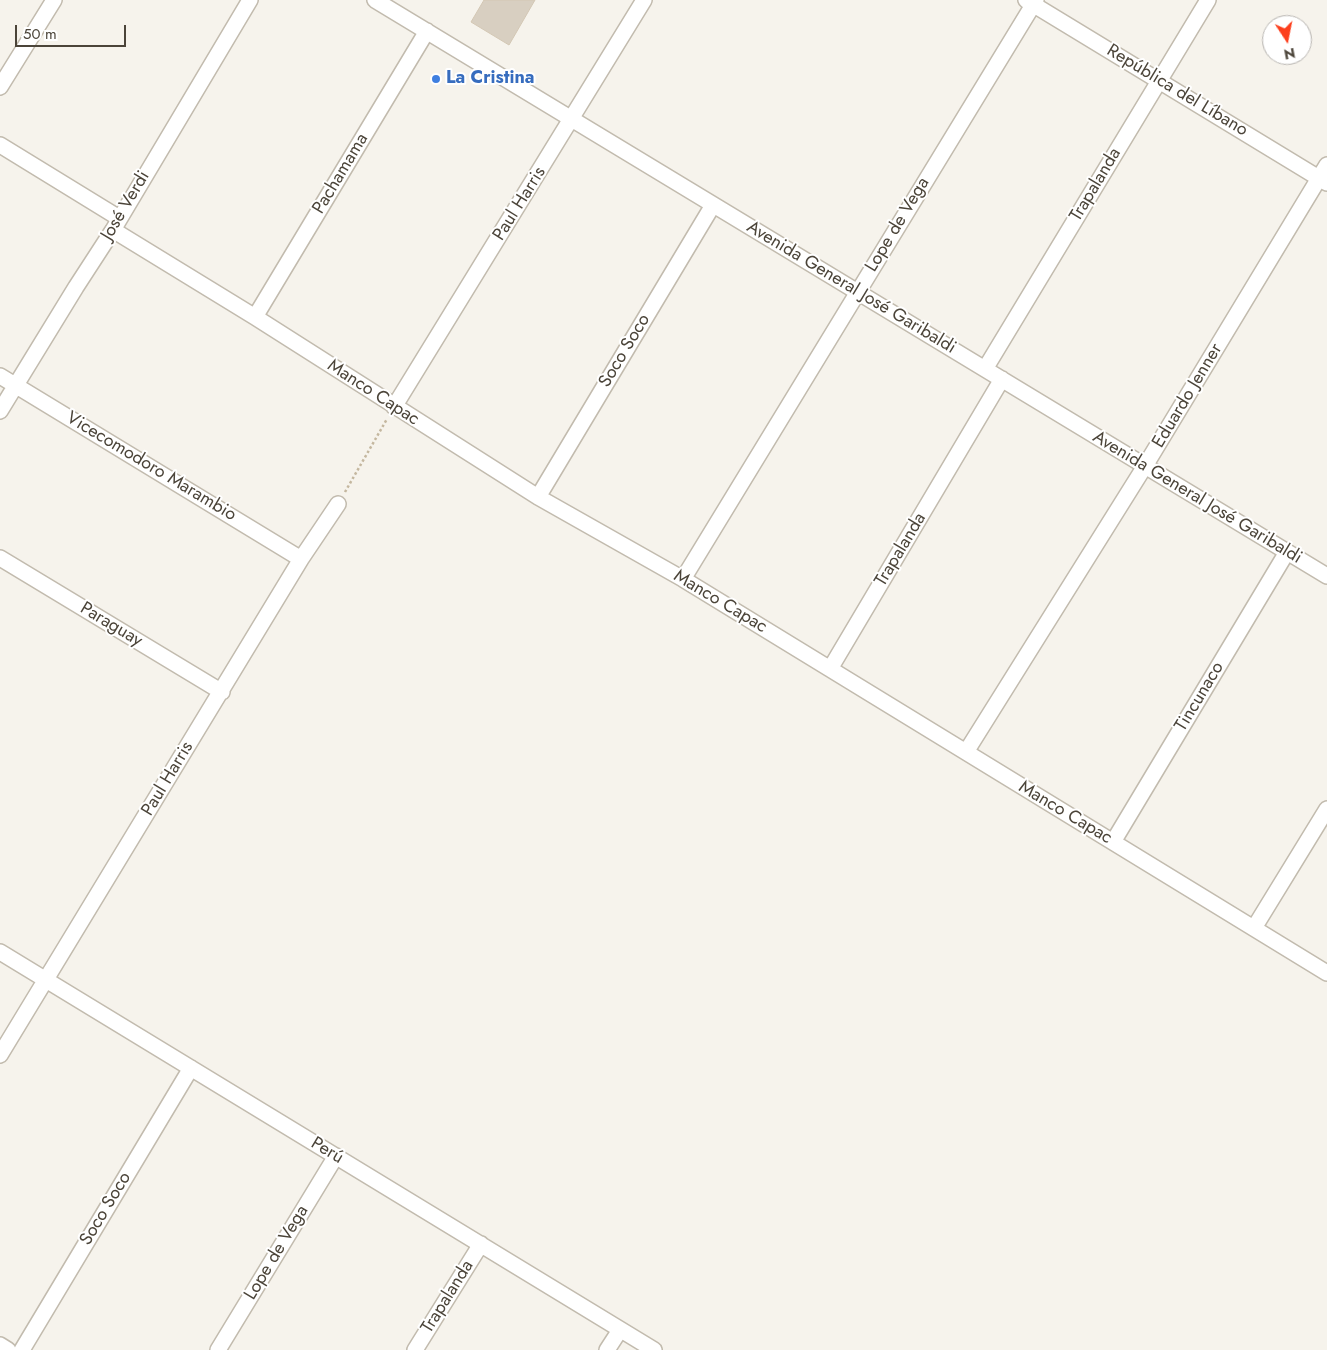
<!DOCTYPE html>
<meta charset="utf-8">
<style>
body{margin:0}
#map{position:relative;width:1327px;height:1350px;overflow:hidden;background:#f6f3ec;font-family:Jost,sans-serif}
canvas{display:block}
.north{position:absolute;left:1262px;top:15px;width:50px;height:50px;box-sizing:border-box;background:#fff;border:1px solid #b7b4b0;border-radius:50%;rotate:169deg;font-size:14px;font-weight:700;line-height:20px;text-align:center;color:#4b4439}
.north::after{content:'';display:block;margin:auto;width:18px;height:22px;background:#fc3f1d;clip-path:polygon(50% 0,100% 100%,50% 72%,0 100%)}
.scale{position:absolute;left:15px;top:25px;width:111px;height:22px;box-sizing:border-box;border:2px solid #4b4439;border-top:0;padding-left:6px;font-size:15px;line-height:18px;white-space:nowrap;color:#4b4439;-webkit-text-stroke:4px #fff;paint-order:stroke}
</style>
<div id="map">
<canvas width="1327" height="1350"></canvas>
<div class="north">N</div>
<div class="scale">50 m</div>
</div>
<script>
const context = document.querySelector('canvas').getContext('2d');
context.lineJoin = 'round';
function paint(path, color) {
  context.fillStyle = color;
  context.fill(path, 'evenodd');
}
function poly(rows) {
  const path = new Path2D();
  for (const r of rows) {
    path.moveTo(r[0], r[1]);
    for (let i = 2; i < r.length; i += 2) path.lineTo(r[i], r[i + 1]);
  }
  return path;
}
function stroke(path, color, width, dash) {
  context.strokeStyle = color;
  context.lineWidth = width;
  context.lineCap = dash ? 'butt' : 'round';
  context.setLineDash(dash || []);
  context.stroke(path);
}
function drawText(font, color, halo, rows, align = 'center') {
  context.font = font + ' Jost,sans-serif';
  context.lineWidth = 4;
  context.setLineDash([]);
  context.textBaseline = 'middle';
  context.strokeStyle = halo;
  context.fillStyle = color;
  for (const [text, x, y, turn = 0] of rows) {
    context.save();
    context.translate(x, y);
    context.rotate((+turn || 0) * Math.PI / 180);
    context.textAlign = isNaN(turn) ? turn : align;
    if (halo) context.strokeText(text, 0, 0);
    context.fillText(text, 0, 0);
    context.restore();
  }
}
const building = poly([
 [484,0,535,0,509,45,471,22,484,0]
]);
paint(building, '#d8cfc1');
stroke(building, '#d3c7b4', 1);
const street = poly([
 [375,0,1327,576],
 [1026,0,1327,183],
 [0,87,54,0],
 [0,145,119,218],
 [113,230,255,317,538,497,683,579,1327,973],
 [255,317,427,31],
 [985,369,1208,0],
 [0,376,301,559],
 [394,407,644,0],
 [0,411,76,287,113,230,250,0],
 [538,497,713,205],
 [0,558,222,692],
 [683,579,1036,0],
 [830,669,1002,379],
 [966,752,1145,466,1327,165],
 [1113,842,1287,552],
 [1254,928,1327,809],
 [0,952,654,1350],
 [0,1055,301,559,338,504],
 [0,1345,8,1350],
 [22,1350,191,1068],
 [218,1350,336,1156],
 [415,1350,481,1244],
 [607,1350,620,1330]
]);
stroke(street, '#c2bbae', 18);
stroke(poly([
 [345,492,387,419]
]), '#c4b79f', 2.5, [2.5, 2.5]);
stroke(street, '#fff', 15);
for (const [x, y, r, color] of [
 [436,79,5,"#3f7fe0"]
]) {
  const dot = new Path2D();
  dot.arc(x, y, r, 0, 2 * Math.PI);
  context.fillStyle = color;
  context.fill(dot);
  stroke(dot, '#fff', 2);
}
drawText('bold 18px', '#366cbe', '#fff', [
 ["La Cristina",446,79]
], 'left');
drawText('18px', '#4b4439', '#fff', [
 ["República del Líbano",1177,91,31],
 ["Pachamama",341,174,-59],
 ["Trapalanda",1096,185,-59],
 ["Paul Harris",520,204,-58],
 ["José Verdi",126,206,-59],
 ["Lope de Vega",898,225,-59],
 ["Avenida General José Garibaldi",851,288,31],
 ["Soco Soco",625,351,-59],
 ["Manco Capac",373,393,33],
 ["Eduardo Jenner",1188,396,-59],
 ["Vicecomodoro Marambio",151,467,31],
 ["Avenida General José Garibaldi",1197,498,31],
 ["Trapalanda",901,550,-59],
 ["Manco Capac",720,602,31],
 ["Paraguay",111,625,31],
 ["Tincunaco",1200,697,-59],
 ["Paul Harris",168,779,-59],
 ["Manco Capac",1065,813,31],
 ["Perú",327,1151,31],
 ["Soco Soco",106,1209,-59],
 ["Lope de Vega",277,1253,-59],
 ["Trapalanda",448,1297,-58]
]);
</script>
